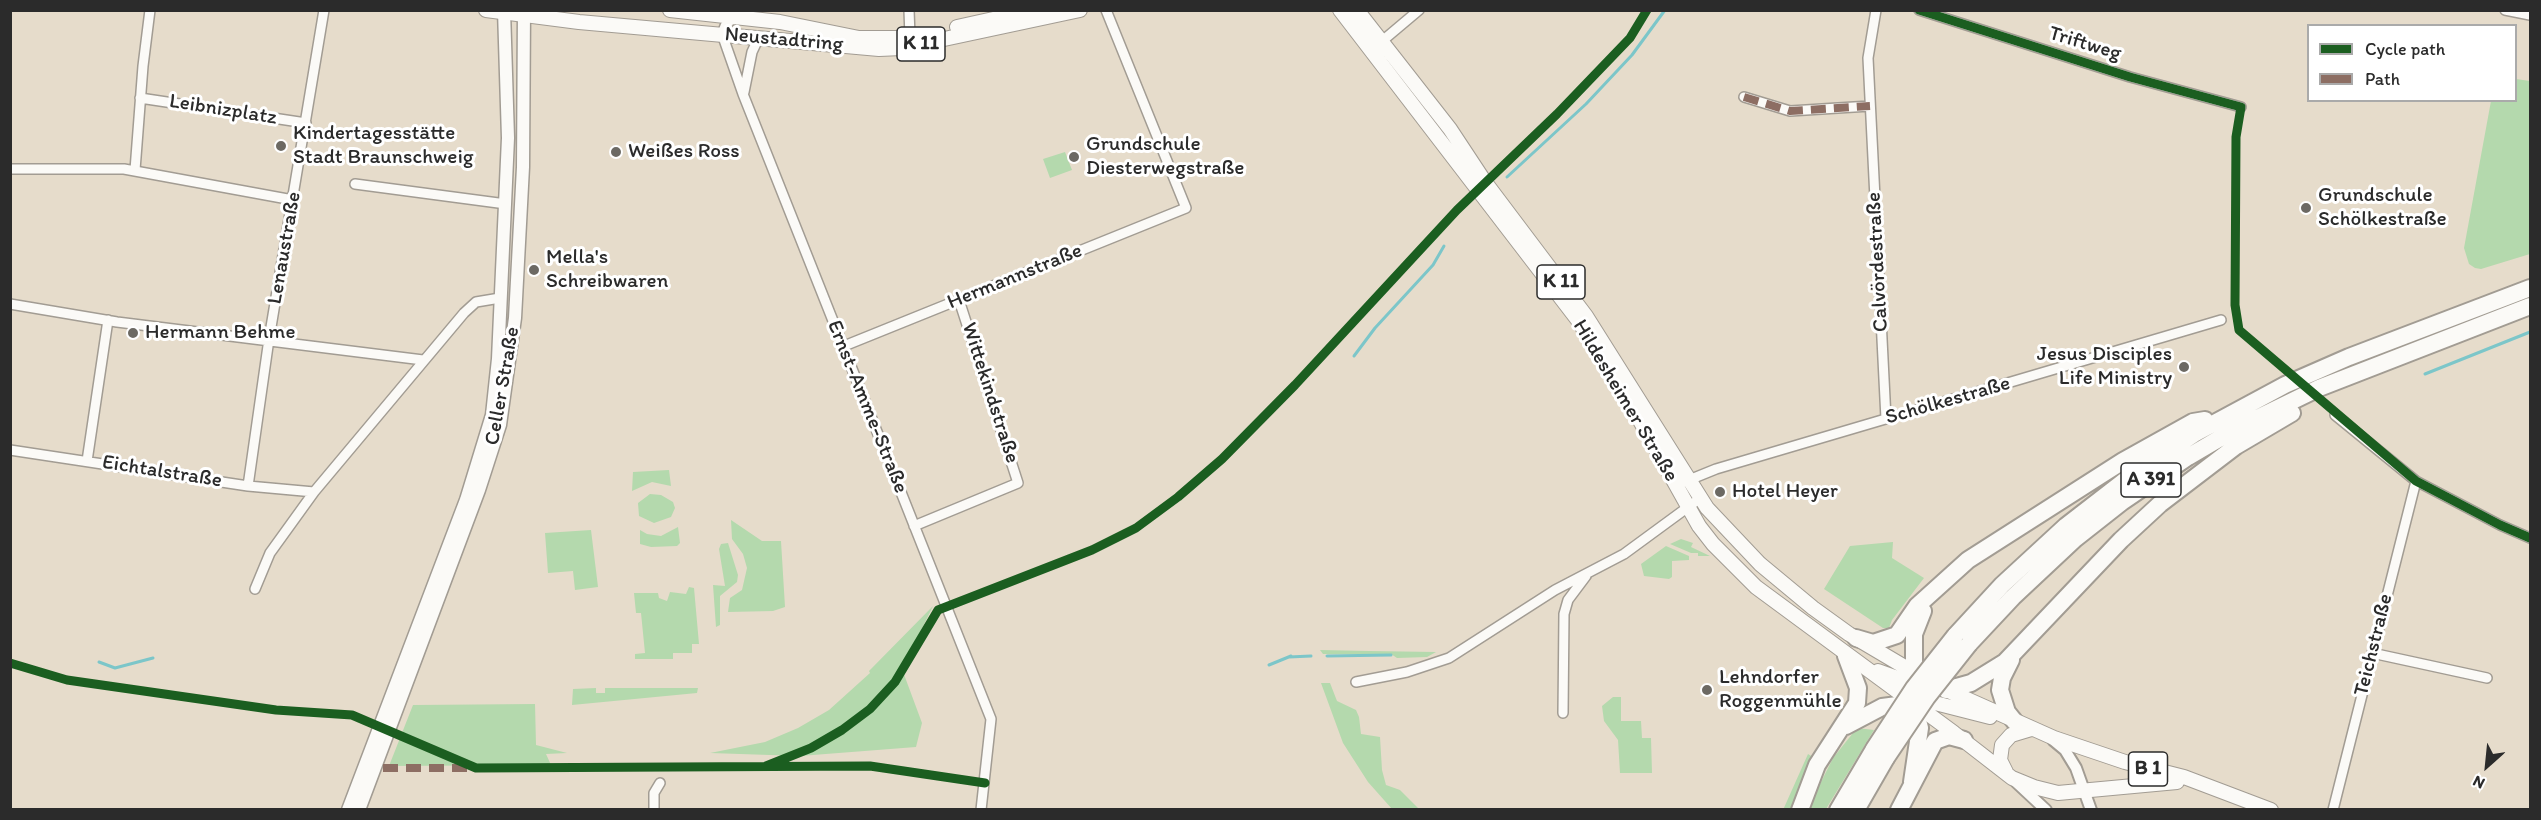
<!DOCTYPE html>
<meta charset="utf-8">
<style>
body{margin:0}
#map{position:relative;width:2541px;height:820px;overflow:hidden;background:#e6dccb;font-family:Itim,sans-serif}
canvas{display:block}
.frame{position:absolute;inset:0;border:12px solid #2b2b2b;pointer-events:none}
.legend{position:absolute;left:2307px;top:24px;width:210px;height:78px;box-sizing:border-box;background:#fff;border:2px solid #aaa;margin:0;padding:8px 10px;list-style:none;font-size:18px;color:#2b2b2b}
.legend li{display:flex;align-items:center;gap:12px;height:30px}
.legend b{width:30px;border:2px solid #aaa}
.north{position:absolute;left:2457px;top:736px;width:60px;height:60px;-webkit-text-stroke:4px #fff;paint-order:stroke;rotate:207deg;font-size:16px;font-weight:700;line-height:24px;text-align:center;color:#2b2b2b}
.north::after{content:'';display:block;margin:auto;width:21px;height:27px;background:#2b2b2b;clip-path:polygon(50% 0,100% 100%,50% 72%,0 100%)}
</style>
<div id="map">
<canvas width="2541" height="820"></canvas>
<div class="frame"></div>
<ul class="legend">
<li><b style="height:8px;background:#1b5e20"></b>Cycle path</li>
<li><b style="height:8px;background:#8d6e63"></b>Path</li>
</ul>
<div class="north">N</div>
</div>
<script>
const context = document.querySelector('canvas').getContext('2d');
context.lineJoin = 'round';
function paint(path, color) {
  context.fillStyle = color;
  context.fill(path, 'evenodd');
}
function poly(rows) {
  const path = new Path2D();
  for (const r of rows) {
    path.moveTo(r[0], r[1]);
    for (let i = 2; i < r.length; i += 2) path.lineTo(r[i], r[i + 1]);
  }
  return path;
}
function stroke(path, color, width, dash) {
  context.strokeStyle = color;
  context.lineWidth = width;
  context.lineCap = dash ? 'butt' : 'round';
  context.setLineDash(dash || []);
  context.stroke(path);
}
function drawText(font, color, halo, rows, align = 'center') {
  context.font = font + ' Itim,sans-serif';
  context.lineWidth = 6;
  context.setLineDash([]);
  context.textBaseline = 'middle';
  context.strokeStyle = halo;
  context.fillStyle = color;
  for (const [text, x, y, turn = 0] of rows) {
    context.save();
    context.translate(x, y);
    context.rotate((+turn || 0) * Math.PI / 180);
    context.textAlign = isNaN(turn) ? turn : align;
    if (halo) context.strokeText(text, 0, 0);
    context.fillText(text, 0, 0);
    context.restore();
  }
}
paint(poly([
 [2516,79,2530,81,2530,254,2481,269,2475,268,2469,264,2464,248,2491,101,2516,100],
 [1065,152,1072,170,1050,178,1043,159],
 [669,470,671,486,652,482,632,491,633,472],
 [650,494,661,495,673,502,675,508,671,517,654,523,639,516,638,503],
 [731,520,762,541,781,541,785,607,773,611,728,612,730,598,742,590,747,568,743,554,732,539],
 [678,527,680,543,677,546,651,547,640,544,640,530,647,534,661,536],
 [591,530,598,587,575,590,573,571,548,573,545,533],
 [1681,539,1693,543,1691,547,1710,556,1698,556,1698,553,1691,553,1670,544],
 [1893,542,1892,558,1924,578,1892,620,1889,628,1883,628,1824,589,1850,546],
 [728,543,738,575,737,582,720,596,720,625,716,627,713,585,725,586,719,549,721,544],
 [1666,546,1689,556,1689,560,1672,561,1672,577,1669,579,1644,576,1641,564],
 [689,587,694,588,699,644,692,644,692,653,673,653,673,659,635,659,635,654,645,653,641,613,636,613,634,593,658,593,659,598,667,601,670,592,686,594],
 [933,606,902,669,922,723,916,747,800,756,710,753,765,742,798,728,829,710,870,673,869,671],
 [1320,650,1369,651,1436,652,1427,657,1397,658,1391,654,1323,654],
 [1321,683,1330,683,1337,701,1356,710,1359,717,1361,734,1380,737,1382,770,1386,785,1400,790,1419,809,1392,809,1368,782,1343,743],
 [596,688,596,693,605,693,605,688,698,688,697,693,572,705,573,689],
 [1613,697,1621,697,1621,721,1641,721,1642,738,1651,738,1652,773,1620,773,1618,740,1604,721,1602,706],
 [535,704,536,745,567,753,546,754,551,765,389,766,413,705],
 [1857,728,1874,730,1826,809,1807,810,1833,758],
 [1808,754,1813,757,1790,809,1783,810]
]), '#b4d9ad');
stroke(poly([
 [1507,177,1586,104,1632,55,1665,10],
 [1354,356,1375,328,1433,265,1444,246],
 [2425,374,2530,332],
 [1327,656,1391,655],
 [1289,657,1311,656],
 [99,662,115,668,153,658],
 [1269,665,1291,656]
]), '#7cc6c9', 3);
const minor = poly([
 [909,10,910,37],
 [1876,10,1868,58,1886,419],
 [1919,10,2130,77,2241,107],
 [2505,10,2530,15],
 [739,19,731,20,725,26,722,34,743,94,991,719,981,810],
 [1381,42,1419,10],
 [744,92,752,52,759,37],
 [1744,97,1790,111,1870,106],
 [140,98,306,123],
 [10,169,124,169,293,200],
 [135,170,143,66,150,10],
 [355,184,506,204],
 [10,304,117,322,423,360],
 [844,346,1186,208,1106,10],
 [2335,415,2416,481,2500,525,2530,538],
 [10,450,248,486,314,492,464,313,476,302,500,298],
 [87,461,108,320],
 [1684,482,1716,469,2221,320],
 [248,486,269,339,324,10],
 [914,526,1018,483,959,300],
 [255,589,270,553,314,492],
 [2372,653,2487,678],
 [1356,682,1407,672,1449,658,1555,590,1624,554,1699,499],
 [1563,713,1564,614,1568,600,1586,576],
 [654,810,654,793,660,783],
 [2333,810,2416,481]
]);
const tertiary = poly([
 [2053,740,2065,750,2076,768,2091,810],
 [2016,782,2046,810]
]);
const secondary = poly([
 [348,810,466,500,492,415,498,359,508,138,504,10],
 [359,810,479,490,500,425,515,318,523,167,524,10]
]);
const primary = poly([
 [486,10,579,22,879,49,902,48,1080,10],
 [670,10,780,22,859,38,906,38],
 [1340,10,1577,319,1624,392,1699,526,1713,544,1756,587,1954,733,2012,778,2034,787,2058,793,2177,782],
 [1357,10,1450,129,1485,182,1586,316,1707,508,1760,564,1813,608,1849,634,1920,676],
 [957,27,1034,10],
 [1878,671,1925,688],
 [1942,688,2054,738,2125,762,2184,777,2271,810],
 [1915,703,1935,703,1990,717],
 [2006,772,2000,760,2002,745,2011,735,2031,729]
]);
const motorway = poly([
 [1955,636,2002,585,2066,526,2128,478,2194,434,2285,385,2349,357,2530,288],
 [1856,638,1873,643,1897,635,1917,606,1968,560,2123,461,2193,422,2205,420],
 [1969,644,2013,597,2075,539,2122,502,2188,457,2239,427,2319,388,2530,306],
 [2011,660,2002,678,2000,690,2007,712,2015,722],
 [1914,673,1914,634,1923,611],
 [1946,690,1971,683,2005,662,2121,540,2160,504,2236,446,2292,413],
 [1846,726,1882,707,1913,703,1920,728,1912,782],
 [1800,810,1817,765,1857,703,1858,688,1846,656],
 [1838,810,1874,749],
 [1856,810,1886,758],
 [1899,810,1935,741,1949,736,1964,740]
]);
stroke(minor, '#a29c93', 12);
stroke(tertiary, '#a29c93', 14);
stroke(secondary, '#a29c93', 15);
stroke(primary, '#a29c93', 16);
stroke(motorway, '#a29c93', 20);
stroke(minor, '#fbfaf7', 9);
stroke(tertiary, '#fbfaf7', 10);
stroke(secondary, '#fbfaf7', 12);
stroke(primary, '#fbfaf7', 14);
stroke(motorway, '#fbfaf7', 16);
const motorwayBridge = poly([
 [1874,749,1914,688,1955,636],
 [1886,758,1927,697,1969,644]
]);
stroke(motorwayBridge, '#a29c93', 20, []);
stroke(motorwayBridge, '#fbfaf7', 16);
stroke(poly([
 [1744,97,1790,111,1870,106],
 [383,768,467,768]
]), '#8d6e63', 8, [15, 8]);
stroke(poly([
 [1919,10,2130,77,2241,107,2236,137,2235,305,2239,330,2416,481,2500,525,2530,538],
 [10,663,67,680,276,710,352,715,476,768,870,766,985,783],
 [766,766,811,748,842,730,870,709,895,682,938,610,1092,550,1136,528,1178,497,1222,459,1295,385,1457,210,1557,114,1630,38,1647,10]
]), '#1b5e20', 9);
for (const [x, y, r, color] of [
 [281,146,6,"#6c6963"],
 [616,152,6,"#6c6963"],
 [1074,157,6,"#6c6963"],
 [2306,208,6,"#6c6963"],
 [534,270,6,"#6c6963"],
 [133,333,6,"#6c6963"],
 [2184,367,6,"#6c6963"],
 [1720,492,6,"#6c6963"],
 [1707,690,6,"#6c6963"]
]) {
  const dot = new Path2D();
  dot.arc(x, y, r, 0, 2 * Math.PI);
  context.fillStyle = color;
  context.fill(dot);
  stroke(dot, '#fff', 2);
}
for (const [x, y, w] of [
 [921,44,48],
 [1561,282,48],
 [2151,480,60],
 [2148,769,39]
]) {
  const box = new Path2D();
  box.roundRect(x - w / 2, y - 17, w, 34, 4.5);
  context.fillStyle = '#fff';
  context.fill(box);
  stroke(box, '#2b2b2b', 1.5);
}
drawText('bold 20px', '#2b2b2b', null, [
 ["K 11",921,44],
 ["K 11",1561,282],
 ["A 391",2151,480],
 ["B 1",2148,769]
]);
drawText('21px', '#2b2b2b', '#fff', [
 ["Neustadtring",784,40,5],
 ["Triftweg",2085,44,17],
 ["Leibnizplatz",223,110,9],
 ["Lenaustraße",285,248,-80],
 ["Calvördestraße",1878,262,-93],
 ["Hermannstraße",1015,277,-22],
 ["Celler Straße",503,386,-80],
 ["Wittekindstraße",990,393,72],
 ["Hildesheimer Straße",1625,401,59],
 ["Schölkestraße",1948,401,-16],
 ["Ernst-Amme-Straße",867,407,68],
 ["Eichtalstraße",162,472,9],
 ["Teichstraße",2374,645,-76]
]);
drawText('21px', '#2b2b2b', '#fff', [
 ["Kindertagesstätte",293,134],
 ["Stadt Braunschweig",293,158],
 ["Grundschule",1086,145],
 ["Diesterwegstraße",1086,169],
 ["Weißes Ross",628,152],
 ["Grundschule",2318,196],
 ["Schölkestraße",2318,220],
 ["Mella's",546,258],
 ["Schreibwaren",546,282],
 ["Hermann Behme",145,333],
 ["Jesus Disciples",2172,355,"right"],
 ["Life Ministry",2172,379,"right"],
 ["Hotel Heyer",1732,492],
 ["Lehndorfer",1719,678],
 ["Roggenmühle",1719,702]
], 'left');
</script>
